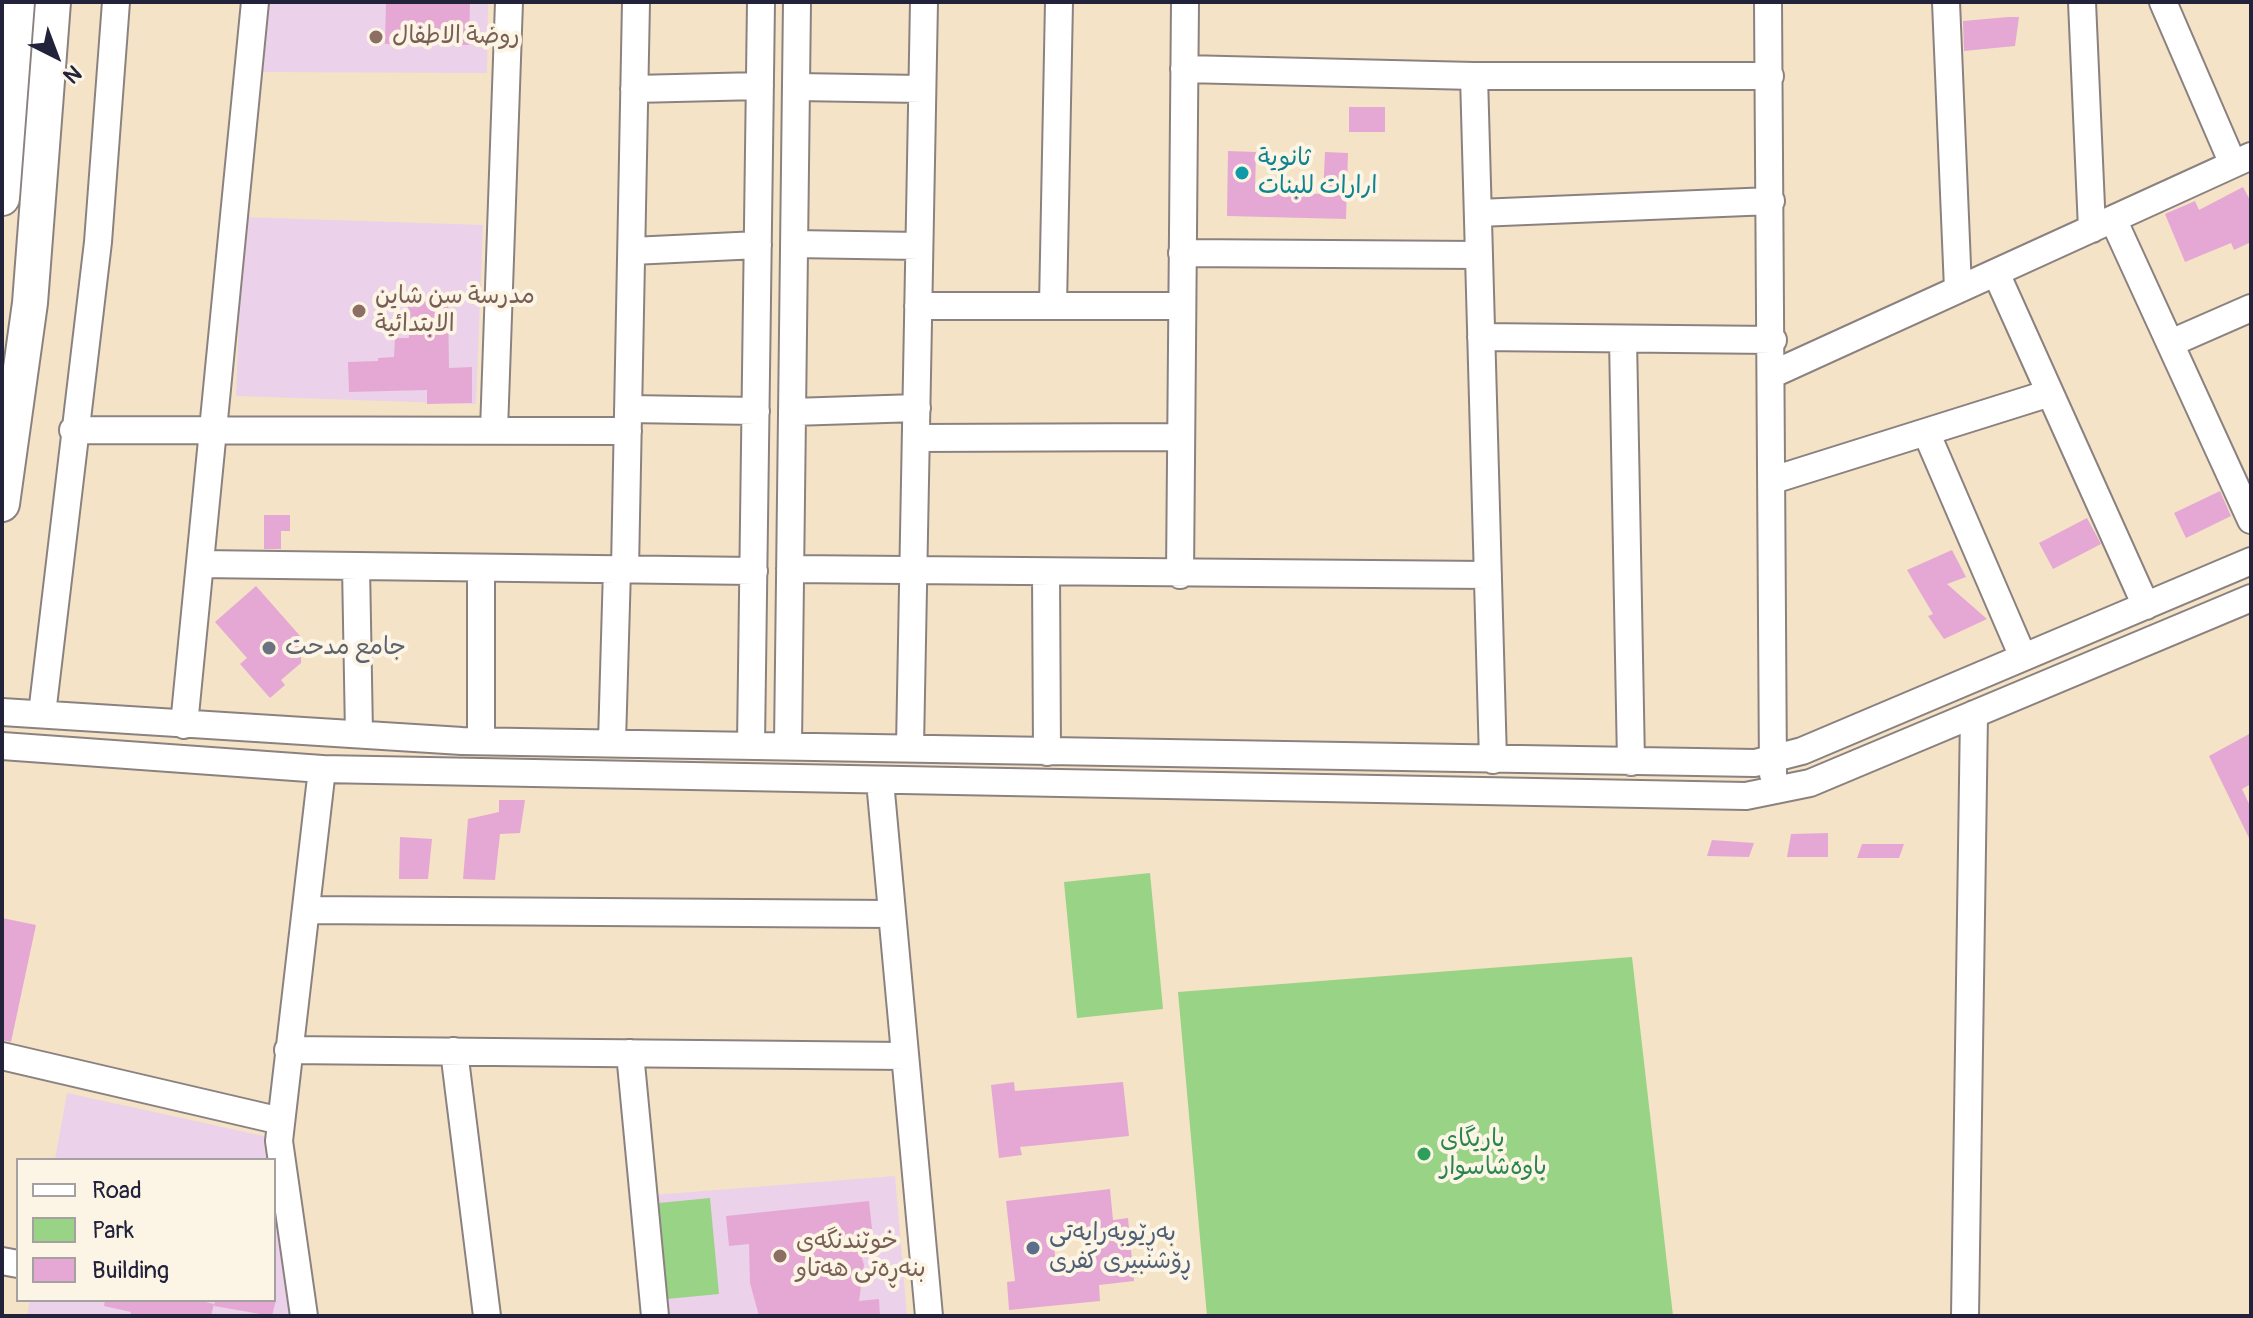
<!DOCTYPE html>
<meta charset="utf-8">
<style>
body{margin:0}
#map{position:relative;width:2253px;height:1318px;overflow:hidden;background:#f4e3c6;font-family:Pangolin,sans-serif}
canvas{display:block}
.frame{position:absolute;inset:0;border:4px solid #22223b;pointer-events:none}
.legend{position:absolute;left:16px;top:1158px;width:260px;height:144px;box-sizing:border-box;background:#fcf5e5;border:2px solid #a5a1a1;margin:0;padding:10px 14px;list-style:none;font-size:24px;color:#22223b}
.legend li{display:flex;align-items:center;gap:16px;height:40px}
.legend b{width:40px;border:2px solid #a5a1a1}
.north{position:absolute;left:16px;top:16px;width:80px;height:80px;-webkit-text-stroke:6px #fcf5e5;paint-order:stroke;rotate:138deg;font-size:22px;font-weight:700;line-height:32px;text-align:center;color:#22223b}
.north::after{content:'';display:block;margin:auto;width:28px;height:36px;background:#22223b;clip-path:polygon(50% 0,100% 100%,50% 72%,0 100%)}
</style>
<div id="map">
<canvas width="2253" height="1318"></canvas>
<div class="frame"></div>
<ul class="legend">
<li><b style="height:10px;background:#fff"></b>Road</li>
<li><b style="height:22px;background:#99d386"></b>Park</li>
<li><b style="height:22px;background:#e5a8d4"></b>Building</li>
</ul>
<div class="north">N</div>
</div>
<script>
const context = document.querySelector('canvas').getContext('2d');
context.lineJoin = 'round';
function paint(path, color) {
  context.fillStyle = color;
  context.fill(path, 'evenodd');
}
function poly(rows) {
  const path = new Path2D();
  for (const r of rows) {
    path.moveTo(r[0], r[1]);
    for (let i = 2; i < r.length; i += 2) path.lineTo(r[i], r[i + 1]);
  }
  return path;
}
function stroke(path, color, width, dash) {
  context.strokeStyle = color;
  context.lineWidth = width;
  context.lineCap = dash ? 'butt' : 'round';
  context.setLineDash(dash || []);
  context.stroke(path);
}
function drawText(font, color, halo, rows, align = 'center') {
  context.font = font + ' Pangolin,"Playpen Sans Arabic",sans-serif';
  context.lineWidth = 8;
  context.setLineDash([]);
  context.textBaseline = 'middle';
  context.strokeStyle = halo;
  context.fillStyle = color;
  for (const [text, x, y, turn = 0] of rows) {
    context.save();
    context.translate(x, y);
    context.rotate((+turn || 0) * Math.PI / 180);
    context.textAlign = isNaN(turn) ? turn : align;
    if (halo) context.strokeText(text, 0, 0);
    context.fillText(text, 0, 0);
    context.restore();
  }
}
paint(poly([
 [268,2,488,2,487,73,261,72],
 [243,217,483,225,476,404,236,396],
 [67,1093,273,1138,296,1316,27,1316,30,1300,274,1300,274,1160,55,1160],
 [895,1176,907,1316,665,1316,653,1195]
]), '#ecd1ea');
paint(poly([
 [1150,873,1163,1009,1077,1018,1064,882],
 [1632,957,1673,1316,1207,1316,1178,992],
 [710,1198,719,1294,667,1299,659,1203]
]), '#99d386');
paint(poly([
 [386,2,470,2,469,45,385,44],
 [2008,17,2019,17,2015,46,1964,51,1963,21],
 [1349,107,1385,107,1385,132,1349,132],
 [1228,151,1256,152,1255,192,1323,194,1325,152,1348,153,1346,219,1227,216],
 [2243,187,2251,202,2251,242,2234,250,2231,243,2185,262,2165,214,2195,201,2199,210],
 [408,300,448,300,449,368,472,367,472,403,427,404,427,390,349,392,348,362,378,361,378,358,394,357,395,338,409,338],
 [2220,491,2231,516,2186,538,2174,513],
 [264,515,290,515,290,531,281,531,281,549,264,549],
 [2087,518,2101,544,2053,569,2039,543],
 [1952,550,1966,577,1947,584,1987,619,1944,639,1928,616,1933,614,1907,570],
 [256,586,301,637,301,663,281,680,285,685,270,698,240,664,247,658,215,622],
 [2251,733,2251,784,2242,789,2251,808,2251,842,2209,756],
 [499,800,525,800,520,833,500,834,495,880,463,879,468,819,499,812],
 [1828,833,1828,857,1787,857,1791,834],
 [400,837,432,839,428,879,399,879],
 [1712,840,1754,843,1749,857,1707,856],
 [1862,844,1904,844,1899,858,1857,858],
 [2,918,36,925,11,1042,2,1040],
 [1014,1082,1015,1091,1123,1082,1129,1136,1020,1147,1022,1155,999,1158,991,1085],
 [1110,1189,1113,1220,1128,1218,1134,1281,1099,1285,1100,1301,1009,1310,1007,1282,1015,1281,1006,1201],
 [1090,1229,1094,1262,1056,1267,1053,1233],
 [869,1201,872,1229,854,1230,864,1265,859,1301,879,1299,880,1316,759,1316,750,1283,749,1244,729,1246,726,1216],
 [105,1300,197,1300,214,1304,211,1316,130,1316,131,1312,104,1306],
 [215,1300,276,1300,272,1316,214,1306]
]), '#e5a8d4');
const minor = poly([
 [1768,2,1773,774],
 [1946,2,1958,289],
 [2082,2,2092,229],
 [2163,2,2233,164],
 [1184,69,1474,76,1770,76],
 [1474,76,1493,760],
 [796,87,922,89],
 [634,89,760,86],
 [1478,213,1771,201],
 [2113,219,2251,520],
 [794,244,919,246],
 [632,251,758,245],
 [1182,253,1479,255],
 [1996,273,2146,606],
 [918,306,1182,306],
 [1053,306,1059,2],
 [1481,337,1773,340],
 [1623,339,1631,762],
 [2171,343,2251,308],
 [1773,374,2251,156],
 [628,409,756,411],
 [792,412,917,408],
 [73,430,628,431],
 [494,430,509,2],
 [1926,432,2023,657],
 [916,438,1181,437],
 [1773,480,2050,393],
 [200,564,754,571],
 [356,566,359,734],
 [481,568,481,741],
 [625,569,636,2],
 [790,569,1488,575],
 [1046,572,1047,752],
 [1180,575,1185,2],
 [2,712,462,741,1755,763,1802,751,2251,561],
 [42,714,98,242,116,2],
 [184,725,255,2],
 [612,742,617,569],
 [751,744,761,2],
 [788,744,797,2],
 [2,746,322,769,1746,796,1810,783,2251,598],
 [910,747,924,2],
 [880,781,929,1316],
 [307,910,892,914],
 [288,1050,905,1056],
 [454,1051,487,1316],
 [630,1053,655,1316],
 [2,1056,281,1121],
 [2,1261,18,1264],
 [304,1316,279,1141,322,769],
 [1965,1316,1974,714]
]);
const major = poly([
 [2,198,17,2],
 [2,504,30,303,53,2]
]);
stroke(minor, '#8b8280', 30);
stroke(major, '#8b8280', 38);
stroke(minor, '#fff', 26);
stroke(major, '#fff', 34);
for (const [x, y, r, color] of [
 [376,37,8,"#8d6e63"],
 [1242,173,8,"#0f9aa8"],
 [359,311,8,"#8d6e63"],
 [269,648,8,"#6b7280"],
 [1424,1154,8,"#2e9e5b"],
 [1033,1248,8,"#5c6f8a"],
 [780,1256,8,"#8d6e63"]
]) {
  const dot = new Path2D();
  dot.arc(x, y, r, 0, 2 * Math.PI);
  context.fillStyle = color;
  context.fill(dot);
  stroke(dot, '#fcf5e5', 3);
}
drawText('24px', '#785e54', '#fcf5e5', [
 ["روضة الاطفال",392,37],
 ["مدرسة سن شاين",375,297],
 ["الابتدائية",375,325],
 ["خوێندنگەی",796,1242],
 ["بنەڕەتی هەتاو",796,1270]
], 'left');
drawText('24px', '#0d838f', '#fcf5e5', [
 ["ثانوية",1258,159],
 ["ارارات للبنات",1258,187]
], 'left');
drawText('24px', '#5b616d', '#fcf5e5', [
 ["جامع مدحت",285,648]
], 'left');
drawText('24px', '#27864d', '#fcf5e5', [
 ["یاریگای",1440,1140],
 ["باوەشاسوار",1440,1168]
], 'left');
drawText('24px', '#4e5e75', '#fcf5e5', [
 ["بەڕێوبەرایەتی",1049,1234],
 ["ڕۆشنبیری کفری",1049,1262]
], 'left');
</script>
